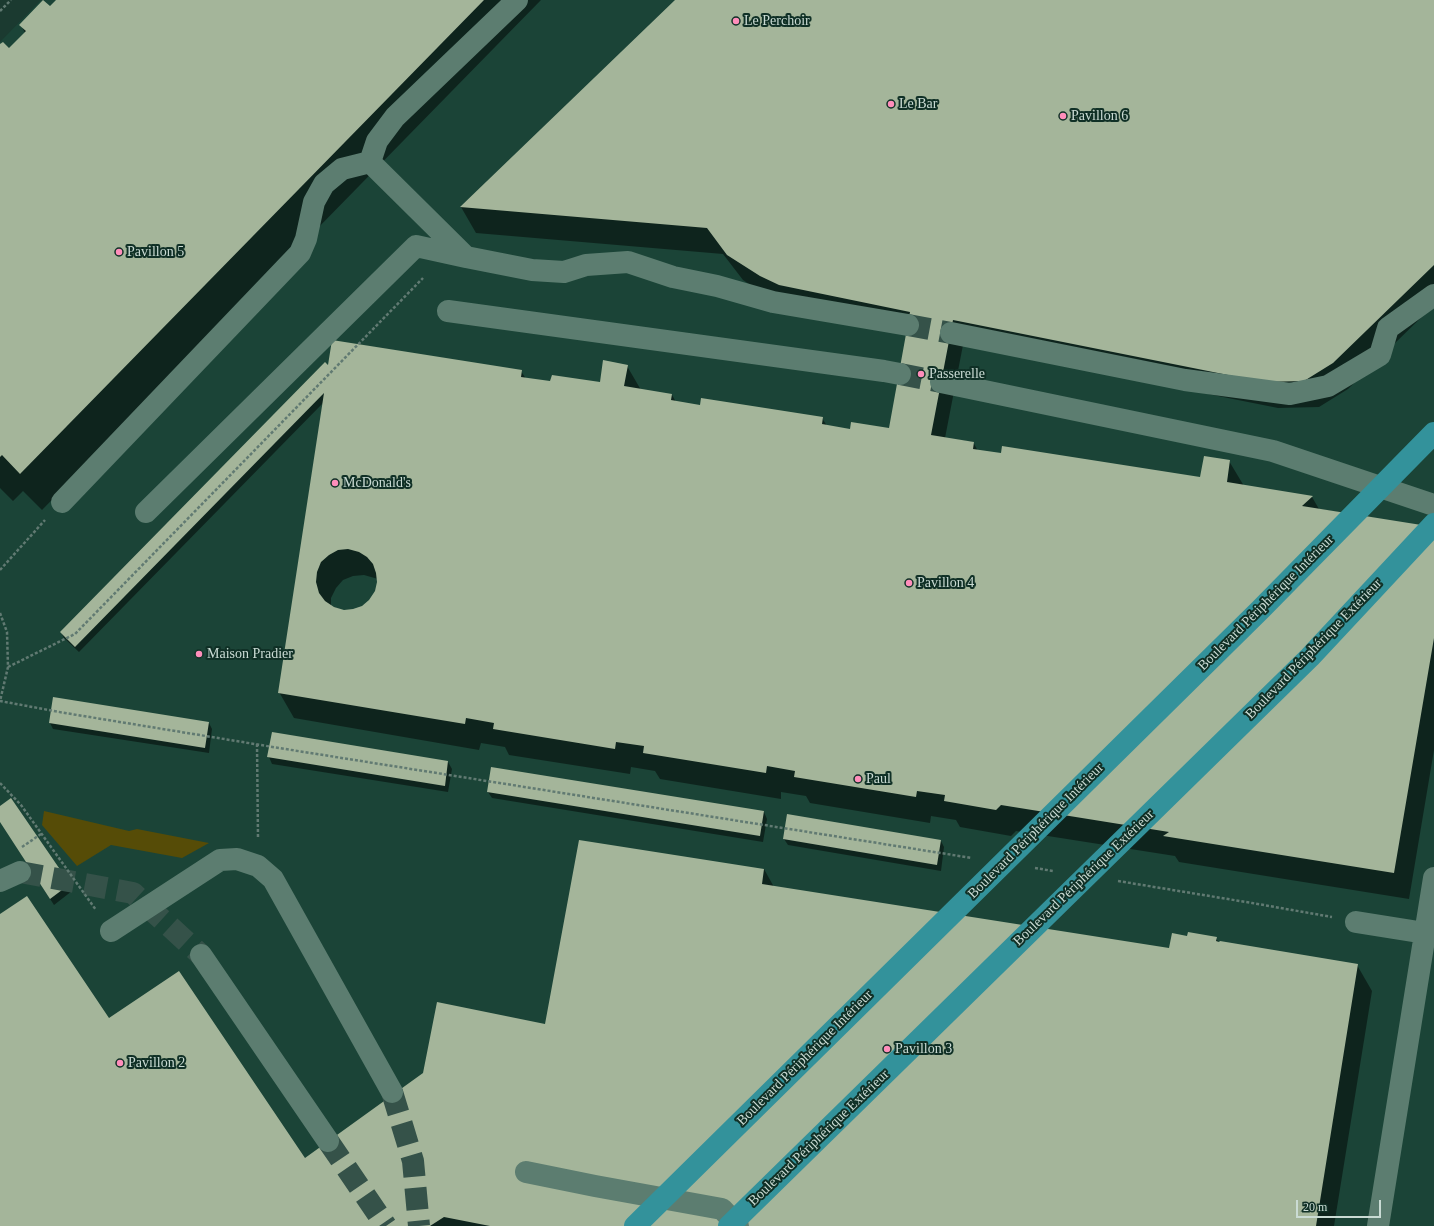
<!DOCTYPE html>
<meta charset="utf-8">
<style>
body{margin:0}
#map{position:relative;width:1434px;height:1226px;overflow:hidden;background:#1b3a30;font-family:Georgia,serif}
canvas{display:block}
.scale{position:absolute;left:1296px;top:1200px;width:85px;height:18px;box-sizing:border-box;border:2px solid #cadbd4;border-top:0;padding-left:5px;font-size:12px;line-height:14px;white-space:nowrap;color:#cadbd4;-webkit-text-stroke:3px #103026;paint-order:stroke}
</style>
<div id="map">
<canvas width="1434" height="1226"></canvas>
<div class="scale">20 m</div>
</div>
<script>
const context = document.querySelector('canvas').getContext('2d');
context.lineJoin = 'round';
function paint(path, color) {
  context.fillStyle = color;
  context.fill(path, 'evenodd');
}
function poly(rows) {
  const path = new Path2D();
  for (const r of rows) {
    path.moveTo(r[0], r[1]);
    for (let i = 2; i < r.length; i += 2) path.lineTo(r[i], r[i + 1]);
  }
  return path;
}
function stroke(path, color, width, dash) {
  context.strokeStyle = color;
  context.lineWidth = width;
  context.lineCap = dash ? 'butt' : 'round';
  context.setLineDash(dash || []);
  context.stroke(path);
}
function drawText(font, color, halo, rows, align = 'center') {
  context.font = font + ' Georgia,serif';
  context.lineWidth = 4;
  context.setLineDash([]);
  context.textBaseline = 'middle';
  context.strokeStyle = halo;
  context.fillStyle = color;
  for (const [text, x, y, turn = 0] of rows) {
    context.save();
    context.translate(x, y);
    context.rotate((+turn || 0) * Math.PI / 180);
    context.textAlign = isNaN(turn) ? turn : align;
    if (halo) context.strokeText(text, 0, 0);
    context.fillText(text, 0, 0);
    context.restore();
  }
}
paint(poly([
 [41,0,1434,0,1434,1226,0,1226,0,42]
]), '#1b4437');
paint(poly([
 [44,811,129,831,137,829,209,843,182,858,111,845,77,866,42,825]
]), '#564c07');
paint(poly([
 [58,0,541,0,42,510,23,491,13,501,0,488,0,46,9,50,25,33,21,25,50,7],
 [676,0,1434,0,1434,305,1348,389,1319,407,1278,408,963,345,945,438,973,442,978,451,1200,479,1229,461,1244,486,1312,497,1319,509,1434,528,1434,750,1409,899,1179,862,1175,856,1016,831,1011,836,960,827,956,820,931,816,930,823,810,803,806,796,781,792,781,799,660,779,655,771,631,767,630,774,509,755,505,747,481,743,479,750,294,718,279,692,323,403,79,652,64,638,61,632,329,367,521,371,526,379,551,382,600,383,627,366,641,390,672,395,676,402,701,406,822,418,827,426,851,430,891,429,907,334,776,302,743,280,723,254,476,233,461,207],
 [364,575,378,579,376,592,370,600,363,607,354,610,344,611,331,606,331,598,336,588,343,580,353,576],
 [50,723,209,723,212,729,209,753,53,729],
 [269,757,448,762,452,769,448,792,272,764],
 [488,792,764,812,767,819,763,842,492,798],
 [0,807,69,885,72,891,54,905,0,821],
 [784,839,941,841,944,847,941,871,788,845],
 [764,869,774,887,1170,949,1188,937,1216,938,1220,945,1357,965,1372,991,1334,1226,0,1226,0,916,109,1020,305,1160,546,1025]
]), '#0007');
paint(poly([
 [43,0,50,6,56,0,484,0,20,474,2,455,0,457,0,44,3,42,9,48,26,31,19,25],
 [675,0,1434,0,1434,265,1333,363,1304,381,1263,382,953,320,931,435,974,442,973,449,1001,453,1002,446,1200,477,1204,456,1230,460,1227,482,1313,496,1302,506,1434,527,1434,638,1394,873,1163,836,1169,832,1001,805,996,810,944,801,945,795,917,791,916,797,794,777,795,771,767,766,766,773,643,753,644,746,616,742,615,749,493,729,494,723,466,718,465,724,278,693,324,393,75,647,60,632,325,362,328,365,332,340,522,370,521,377,550,381,552,375,600,382,603,360,628,365,624,386,672,394,671,400,700,405,701,398,823,417,822,424,850,429,851,422,889,428,910,312,779,285,760,276,727,255,707,228,460,207],
 [348,549,359,552,367,557,373,564,376,573,377,582,375,591,369,600,362,606,353,609,344,610,334,607,325,601,319,593,316,582,317,572,321,562,329,555,338,550],
 [53,697,209,722,205,748,49,723],
 [272,732,448,761,445,786,267,757],
 [491,767,764,811,760,836,487,792],
 [11,798,70,884,50,899,0,822,0,806],
 [787,814,941,840,937,865,783,839],
 [579,840,764,869,762,884,1169,948,1172,933,1187,936,1188,932,1217,937,1216,941,1219,942,1220,941,1358,964,1316,1226,490,1226,444,1217,430,1226,0,1226,0,914,27,896,109,1018,179,971,305,1158,423,1073,437,1002,545,1024]
]), '#a4b59a');
stroke(poly([
 [908,325,951,333],
 [900,374,941,382],
 [20,872,133,893,201,955],
 [392,1092,413,1161,419,1226],
 [328,1141,386,1226]
]), '#355249', 22, [22, 11]);
stroke(poly([
 [0,11,11,0],
 [0,570,45,520],
 [0,613,7,632,8,667,0,701,65,713,279,748,972,858],
 [8,667,75,634,423,278],
 [257,744,258,839],
 [0,783,21,805,96,910],
 [22,847,41,834],
 [1035,868,1053,871],
 [1118,881,1252,903,1332,917]
]), '#617a72', 2.5, [3, 2]);
stroke(poly([
 [517,0,395,117,377,141,370,162,466,257,532,270,564,272,586,265,628,262,673,277,717,286,773,302,908,325],
 [448,311,884,371,900,374],
 [951,333,1185,380,1290,394,1328,386,1380,355,1388,328,1434,295],
 [941,382,1273,451,1434,505],
 [62,502,300,253,306,239,314,202,324,184,342,169,370,162],
 [146,512,416,246,466,257],
 [0,881,20,872],
 [1356,922,1425,933],
 [111,931,220,860,237,859,258,866,273,879,392,1092],
 [201,955,328,1141],
 [526,1172,595,1186,722,1209,738,1226],
 [1378,1226,1434,878]
]), '#5c7d70', 22);
stroke(poly([
 [635,1226,1260,610,1434,433],
 [729,1226,1310,657,1434,524]
]), '#33929b', 22);
for (const [x, y, r, color] of [
 [736,21,4,"#ff8ebb"],
 [891,104,4,"#ff8ebb"],
 [1063,116,4,"#ff8ebb"],
 [119,252,4,"#ff8ebb"],
 [921,374,4,"#ff8ebb"],
 [335,483,4,"#ff8ebb"],
 [909,583,4,"#ff8ebb"],
 [199,654,4,"#ff8ebb"],
 [858,779,4,"#ff8ebb"],
 [887,1049,4,"#ff8ebb"],
 [120,1063,4,"#ff8ebb"]
]) {
  const dot = new Path2D();
  dot.arc(x, y, r, 0, 2 * Math.PI);
  context.fillStyle = color;
  context.fill(dot);
  stroke(dot, '#103026', 1.5);
}
drawText('14px', '#cadbd4', '#103026', [
 ["Le Perchoir",744,21],
 ["Le Bar",899,104],
 ["Pavillon 6",1071,116],
 ["Pavillon 5",127,252],
 ["Passerelle",929,374],
 ["McDonald's",343,483],
 ["Pavillon 4",917,583],
 ["Maison Pradier",207,654],
 ["Paul",866,779],
 ["Pavillon 3",895,1049],
 ["Pavillon 2",128,1063]
], 'left');
drawText('14px', '#cadbd4', '#103026', [
 ["Boulevard Périphérique Intérieur",1266,603,-45],
 ["Boulevard Périphérique Extérieur",1314,649,-46],
 ["Boulevard Périphérique Intérieur",1036,831,-45],
 ["Boulevard Périphérique Extérieur",1084,878,-44],
 ["Boulevard Périphérique Intérieur",805,1058,-45],
 ["Boulevard Périphérique Extérieur",819,1138,-44]
]);
</script>
